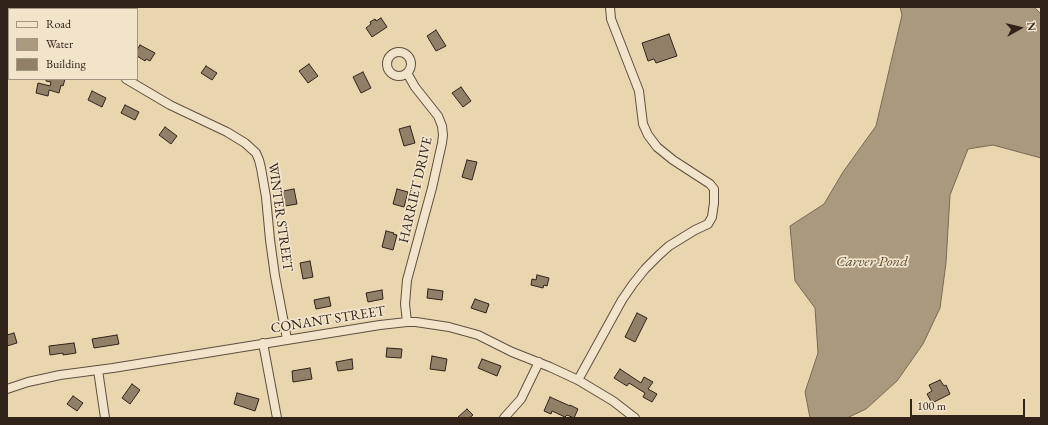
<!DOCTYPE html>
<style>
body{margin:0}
#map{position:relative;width:1048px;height:425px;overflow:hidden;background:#e9d6af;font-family:"EB Garamond",serif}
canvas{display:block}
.frame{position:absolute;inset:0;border:8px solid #31221a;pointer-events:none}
.legend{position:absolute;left:8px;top:8px;width:130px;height:72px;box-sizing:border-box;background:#f1e4cb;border:1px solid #a49684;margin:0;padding:5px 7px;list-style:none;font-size:12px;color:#31221a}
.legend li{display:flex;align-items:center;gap:8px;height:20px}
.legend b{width:20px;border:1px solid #a49684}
.north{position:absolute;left:1000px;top:8px;width:40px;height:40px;-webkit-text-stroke:3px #f1e4cb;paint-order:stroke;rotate:82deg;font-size:11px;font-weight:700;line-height:16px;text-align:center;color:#31221a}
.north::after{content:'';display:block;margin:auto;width:14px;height:18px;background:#31221a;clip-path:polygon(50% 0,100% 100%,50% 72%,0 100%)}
.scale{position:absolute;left:910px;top:399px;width:115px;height:18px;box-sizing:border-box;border:2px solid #31221a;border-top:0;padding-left:5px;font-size:12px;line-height:14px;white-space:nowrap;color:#31221a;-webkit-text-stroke:3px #f1e4cb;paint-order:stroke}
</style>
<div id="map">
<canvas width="1048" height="425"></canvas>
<div class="frame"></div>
<ul class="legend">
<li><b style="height:5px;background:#f1e4cb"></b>Road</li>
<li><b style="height:11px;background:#aa997c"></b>Water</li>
<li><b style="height:11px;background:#918067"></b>Building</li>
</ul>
<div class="north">N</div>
<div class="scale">100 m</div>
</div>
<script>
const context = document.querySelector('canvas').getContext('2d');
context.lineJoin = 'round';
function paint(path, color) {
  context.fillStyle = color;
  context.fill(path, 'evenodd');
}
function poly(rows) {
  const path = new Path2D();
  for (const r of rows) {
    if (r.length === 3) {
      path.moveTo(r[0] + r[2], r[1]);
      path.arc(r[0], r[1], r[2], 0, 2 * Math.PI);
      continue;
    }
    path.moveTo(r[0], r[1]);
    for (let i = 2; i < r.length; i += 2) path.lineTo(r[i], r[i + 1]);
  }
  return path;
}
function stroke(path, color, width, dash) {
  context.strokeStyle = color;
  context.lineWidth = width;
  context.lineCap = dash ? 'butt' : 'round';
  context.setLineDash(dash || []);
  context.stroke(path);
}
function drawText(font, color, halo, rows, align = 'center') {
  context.font = font + ' "EB Garamond",serif';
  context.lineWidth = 3.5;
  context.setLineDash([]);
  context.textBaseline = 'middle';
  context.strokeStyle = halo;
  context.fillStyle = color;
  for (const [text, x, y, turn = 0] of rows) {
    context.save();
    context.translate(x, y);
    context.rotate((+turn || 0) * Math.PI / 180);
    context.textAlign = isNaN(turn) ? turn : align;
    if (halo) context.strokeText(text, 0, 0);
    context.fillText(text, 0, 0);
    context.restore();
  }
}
const water = poly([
 [900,7,1034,7,1041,14,1041,158,993,145,968,149,950,195,946,263,940,308,923,344,897,381,866,409,847,418,810,418,805,392,818,353,815,308,795,281,790,226,824,204,843,172,876,126,902,15,900,7]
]);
paint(water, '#aa997c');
stroke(water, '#7a6955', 1);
const building = poly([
 [381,18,387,27,372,37,366,28,371,24,370,22,375,19,376,21,381,18],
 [436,30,446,46,436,51,427,36,436,30],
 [669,34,677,56,656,63,654,59,648,61,642,43,669,34],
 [140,45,155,53,150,61,146,59,145,61,137,56,137,50,140,45],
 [309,64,318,76,308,83,299,71,309,64],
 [206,66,217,73,212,80,201,73,206,66],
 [363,72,371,88,361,93,353,77,363,72],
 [46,79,65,79,63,86,61,85,59,93,49,90,48,96,36,93,38,83,50,86,51,82,46,81,46,79],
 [461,87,471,101,463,107,452,93,461,87],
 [92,91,106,98,102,107,88,100,92,91],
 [125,105,139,112,135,120,121,113,125,105],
 [410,126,415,143,404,146,399,129,410,126],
 [165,127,177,136,171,144,159,135,165,127],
 [467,160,477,162,472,180,462,177,467,160],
 [294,189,297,204,285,206,283,191,294,189],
 [397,189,408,192,404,207,393,204,397,189],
 [386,231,394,233,393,234,397,235,393,250,382,247,386,231],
 [310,261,313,277,303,279,300,263,310,261],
 [537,275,549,278,547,286,544,285,543,288,531,285,532,279,536,280,537,275],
 [428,289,443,291,442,300,427,298,428,289],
 [382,290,383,299,368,302,366,293,382,290],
 [329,297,331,306,316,309,314,300,329,297],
 [475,299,489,304,486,313,471,308,475,299],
 [637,313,647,318,635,342,625,337,637,313],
 [14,333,17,343,7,346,7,335,14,333],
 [117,335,119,344,94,348,92,339,117,335],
 [74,343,76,353,63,355,63,353,50,355,49,346,74,343],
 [387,348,402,349,401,358,386,357,387,348],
 [432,356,447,359,445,371,430,369,432,356],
 [352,359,353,369,338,371,336,362,352,359],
 [482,359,501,366,497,376,478,368,482,359],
 [310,368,312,379,293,382,292,371,310,368],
 [620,369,641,383,644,377,653,382,648,389,657,394,652,402,643,397,645,393,629,383,627,386,614,378,620,369],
 [940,380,944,386,946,385,950,394,932,403,927,394,932,391,929,385,940,380],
 [132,384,140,390,130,404,122,398,132,384],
 [237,393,259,399,255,411,234,404,237,393],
 [73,396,83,403,77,411,67,404,73,396],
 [550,397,570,406,570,405,578,409,574,418,567,415,565,417,552,411,551,414,544,411,550,397],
 [467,409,473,415,469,418,457,418,467,409]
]);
paint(building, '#918067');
stroke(building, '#31221a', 1);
const minor = poly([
 [7,30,9,31],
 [399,64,12],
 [126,79,170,105,227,132,245,143,256,153,259,160,261,168,266,197,270,240,275,276,287,339],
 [407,322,405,304,407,280,432,188,442,143,443,135,442,126,438,116,415,87,407,73],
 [263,343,277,418],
 [98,370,105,418],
 [578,380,622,300,633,284,645,269,659,255,669,246,695,230,708,224,712,217,714,203,714,189,710,184,673,160,657,147,648,135,643,124,639,91,611,19,610,7],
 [7,389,28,382,60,375,113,368,380,325,407,322,416,322,449,327,478,335,512,352,550,367,578,380,613,401,635,418],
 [504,418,521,399,539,362]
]);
stroke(minor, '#5f4f3f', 10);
stroke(minor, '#f1e4cb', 8);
drawText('14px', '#31221a', '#f1e4cb', [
 ["HARRIET DRIVE",416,190,-77],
 ["WINTER STREET",280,217,82],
 ["CONANT STREET",328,320,-9]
]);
drawText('italic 15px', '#5b4c3c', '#f1e4cb', [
 ["Carver Pond",872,262]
]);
</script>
